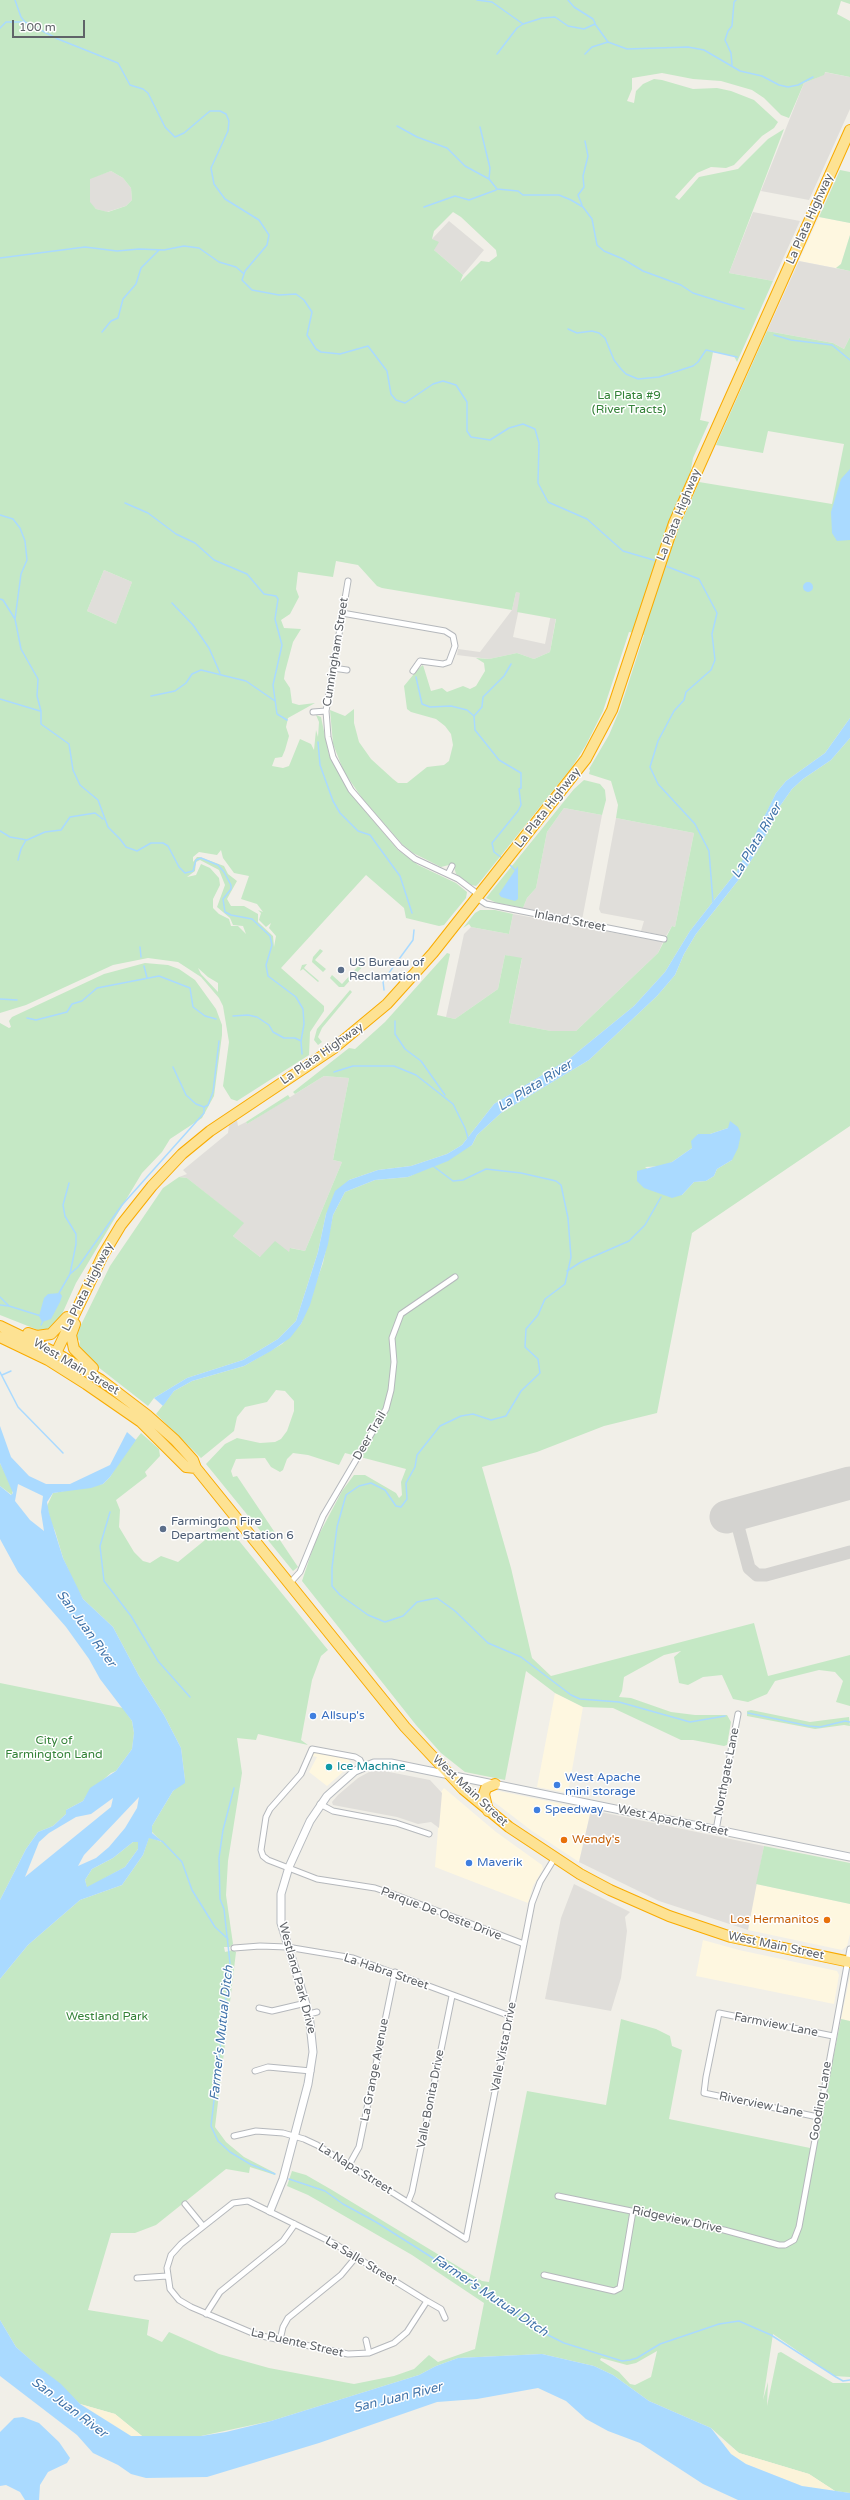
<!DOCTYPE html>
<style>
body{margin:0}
#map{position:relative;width:850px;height:2500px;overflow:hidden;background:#f1efe8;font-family:"Varela Round",sans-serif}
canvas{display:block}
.scale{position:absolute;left:12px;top:20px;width:73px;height:18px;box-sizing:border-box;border:2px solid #5f6368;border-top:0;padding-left:5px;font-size:12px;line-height:14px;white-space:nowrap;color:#5f6368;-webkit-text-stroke:3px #fff;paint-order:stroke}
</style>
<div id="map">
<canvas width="850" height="2500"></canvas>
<div class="scale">100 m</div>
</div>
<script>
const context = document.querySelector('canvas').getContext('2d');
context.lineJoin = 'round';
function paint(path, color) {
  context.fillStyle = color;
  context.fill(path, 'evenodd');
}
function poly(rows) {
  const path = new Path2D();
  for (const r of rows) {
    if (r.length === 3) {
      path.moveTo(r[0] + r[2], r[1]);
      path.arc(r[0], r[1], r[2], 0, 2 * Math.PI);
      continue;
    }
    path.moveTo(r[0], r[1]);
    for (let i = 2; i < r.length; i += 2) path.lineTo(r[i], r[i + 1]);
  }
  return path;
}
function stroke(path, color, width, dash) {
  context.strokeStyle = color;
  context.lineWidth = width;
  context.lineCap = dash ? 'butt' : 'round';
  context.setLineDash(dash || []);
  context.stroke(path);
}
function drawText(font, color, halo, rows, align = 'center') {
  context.font = font + ' "Varela Round",sans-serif';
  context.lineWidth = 3;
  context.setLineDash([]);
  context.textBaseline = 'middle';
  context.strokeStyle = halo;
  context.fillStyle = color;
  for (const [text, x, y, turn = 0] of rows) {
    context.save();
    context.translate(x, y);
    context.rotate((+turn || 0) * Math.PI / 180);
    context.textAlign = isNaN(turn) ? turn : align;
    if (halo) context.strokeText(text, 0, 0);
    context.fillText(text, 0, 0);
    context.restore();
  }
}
paint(poly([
 [819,217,850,223,850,235,841,264,836,268,799,261],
 [555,1693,583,1707,568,1793,537,1787],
 [314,1752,348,1759,352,1764,327,1786,309,1772,317,1757,312,1756],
 [444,1788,496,1832,542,1865,543,1869,533,1886,528,1903,435,1867,441,1792],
 [489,1789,591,1810,579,1862,532,1831,489,1798],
 [756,1884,850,1904,850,1934,847,1946,842,1950,748,1930],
 [703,1940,739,1950,837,1971,839,1975,834,2004,696,1976],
 [850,1976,850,2021,841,2019]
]), '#fef7e0');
paint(poly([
 [824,72,850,77,850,109,809,200,761,191,804,83,823,75],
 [111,171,123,178,131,188,132,200,126,206,107,212,96,209,90,203,90,178],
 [753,212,800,221,773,281,729,273],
 [449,221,484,250,463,275,434,250,432,239],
 [799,261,850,271,850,337,844,349,833,343,767,331],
 [104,570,132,582,116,624,87,611],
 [516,592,559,600,550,652,534,659,517,653,489,659,457,655,458,649,480,652,512,610],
 [521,599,553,604,545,644,513,637],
 [564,808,602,815,582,920,523,908,527,898,536,888,547,832],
 [616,818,694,833,675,927,672,926,666,936,641,931,644,921,601,913,599,909],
 [513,914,546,920,663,942,658,953,576,1031,551,1031,509,1023,522,959,505,955,498,989,455,1019,446,1017,464,934,471,927,509,934],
 [324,1076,349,1078,333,1160,342,1162,305,1251,291,1248,289,1252,260,1257,233,1236,243,1223,187,1178,179,1177,187,1174,183,1170,228,1133,229,1125,237,1120,238,1126,246,1122,247,1124],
 [383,1769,384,1771,430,1780,442,1793,439,1828,431,1822,418,1824,397,1817,333,1805,332,1802,338,1795,358,1778,369,1772],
 [591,1810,764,1846,748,1930,659,1901,579,1862],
 [574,1884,630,1912,625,1917,627,1931,621,1978,611,2011,545,1999,561,1918]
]), '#e0deda');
paint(poly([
 [0,0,850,0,850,4,841,1,837,14,850,21,850,77,825,72,824,75,804,83,789,118,781,115,764,98,752,90,721,81,693,79,662,73,632,78,632,89,627,101,634,103,636,91,643,84,654,79,662,80,693,89,717,88,731,91,754,100,778,122,774,128,762,136,734,165,726,168,711,167,697,173,675,197,679,200,699,177,738,169,768,139,784,129,729,273,773,281,737,362,734,356,713,352,700,420,709,422,693,458,682,521,699,482,832,504,844,444,768,431,763,453,716,445,767,331,833,343,844,349,850,337,850,718,825,753,786,781,776,793,747,853,737,871,690,931,665,972,634,1006,569,1059,494,1104,462,1145,447,1154,411,1166,378,1170,349,1180,326,1214,318,1252,296,1321,278,1339,243,1360,187,1378,154,1398,148,1406,84,1356,79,1346,80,1341,75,1337,110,1266,163,1188,179,1177,187,1178,244,1223,233,1236,260,1257,275,1241,289,1252,290,1248,305,1251,342,1162,333,1160,349,1078,324,1076,295,1094,293,1092,349,1048,355,1049,385,1022,447,953,450,954,437,1015,455,1019,498,989,505,955,522,958,509,1023,551,1031,576,1031,658,953,672,926,675,927,694,833,616,818,618,805,611,781,589,774,590,770,589,769,609,735,620,709,644,635,629,632,603,711,586,745,572,767,479,883,476,886,471,885,456,874,454,867,449,865,441,867,413,853,402,844,362,798,344,772,333,744,330,710,345,716,354,709,354,723,359,742,371,759,393,779,398,783,407,783,427,767,444,765,449,761,453,745,451,734,445,726,436,719,411,712,407,709,404,686,418,669,423,665,431,691,442,688,447,692,463,686,470,689,476,686,485,671,484,663,476,658,489,659,517,653,534,659,550,652,556,619,517,612,520,593,516,592,512,610,382,588,377,586,358,565,336,561,333,577,298,572,296,589,299,597,290,614,281,620,284,628,301,629,293,642,285,672,284,679,290,688,292,703,299,705,315,703,288,718,286,727,289,736,285,750,282,757,275,758,272,766,283,768,289,766,300,739,311,744,314,750,316,730,318,737,319,722,316,715,321,717,329,755,349,792,398,850,418,865,456,883,467,892,466,898,444,925,439,926,406,918,404,908,366,875,281,968,324,1006,324,1011,310,1032,309,1055,237,1101,231,1099,223,1086,229,1042,223,1006,219,998,201,977,178,962,148,958,113,965,26,1005,0,1013],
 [111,171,123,178,131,188,132,200,126,206,108,212,96,209,90,202,90,179],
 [453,212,461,217,496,250,497,256,489,262,481,261,460,282,463,275,434,250,439,242,432,239,434,231],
 [104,570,132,582,116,624,87,611],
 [221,850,223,858,234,873,249,876,241,899,257,904,263,912,258,910,261,913,259,920,266,927,271,923,269,928,276,936,274,947,273,936,258,922,258,914,244,906,231,906,227,899,237,881,228,874,224,866,200,857,197,857,193,862,193,857,199,852,217,855],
 [200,860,219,870,225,885,217,907,230,918,233,925,243,926,246,934,238,926,231,926,229,919,219,914,213,908,213,899,220,885,219,878,210,868,201,864,196,875,187,877,195,871,196,862],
 [198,968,208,977,218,983,218,992,201,974],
 [840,170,850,172,850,223,819,217],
 [850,235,850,271,836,268,841,264],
 [850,738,850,1126,692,1233,657,1413,604,1426,537,1452,482,1467,511,1568,532,1658,551,1676,754,1623,768,1676,850,1655,850,1706,836,1702,843,1681,835,1672,819,1670,775,1681,767,1694,748,1702,733,1699,722,1675,703,1677,688,1685,679,1683,674,1657,681,1651,664,1655,624,1677,622,1691,619,1697,631,1698,671,1712,695,1715,727,1715,731,1722,727,1745,724,1746,693,1740,681,1740,613,1708,583,1707,555,1693,526,1671,505,1780,465,1772,441,1753,416,1725,302,1581,315,1542,342,1491,354,1475,365,1475,396,1493,399,1498,402,1495,401,1482,406,1469,345,1453,339,1465,308,1455,293,1453,287,1459,283,1470,280,1472,271,1467,265,1458,236,1459,231,1471,233,1477,237,1476,298,1567,293,1571,206,1464,225,1444,237,1438,260,1443,275,1442,281,1439,287,1431,294,1411,294,1401,285,1391,276,1390,267,1402,245,1407,237,1417,234,1431,201,1458,156,1414,174,1391,192,1381,244,1366,282,1344,301,1324,323,1263,333,1215,345,1192,375,1180,408,1177,472,1145,477,1135,501,1113,589,1060,657,996,675,975,684,954,696,934,740,878,761,845,780,806,792,789,803,779,831,760],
 [728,1128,732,1160,717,1169,714,1176,706,1181,694,1182,682,1195,645,1167,663,1166,672,1162,692,1148,698,1134,710,1134],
 [584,780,600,784,605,790,606,800,602,815,564,808,547,832,536,888,527,898,523,908,497,903,486,898,574,789],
 [480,910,495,910,513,914,509,934,471,927,469,924,463,928,475,913],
 [320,949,323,951,315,960,326,969,323,972,312,962,313,957],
 [362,962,364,965,344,987,339,987,330,978,332,975,342,984],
 [145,963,168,965,179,969,195,980,216,1009,222,1025,222,1035,214,1096,202,1118,170,1139,162,1152,142,1173,76,1283,59,1321,49,1329,38,1330,0,1315,0,1023,9,1028,11,1027,9,1021,12,1017,104,974],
 [307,964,304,968,319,981,318,982,303,969,300,971,302,965],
 [350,990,352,992,322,1028,318,1037,322,1042,318,1045,314,1040,317,1029],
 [288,1095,290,1098,247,1124,246,1122],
 [141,1433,159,1449,160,1456,145,1472,147,1476,116,1500,120,1510,119,1527,134,1552,143,1561,150,1563,161,1556,178,1562,221,1527,227,1526,328,1650,321,1656,312,1680,301,1740,308,1745,258,1734,256,1740,237,1738,242,1773,228,1861,226,1895,233,1944,230,1947,224,1947,225,1952,233,1950,236,1952,215,2127,226,2142,244,2157,275,2173,275,2175,250,2167,249,2173,226,2169,156,2225,135,2233,111,2233,88,2310,149,2320,147,2335,162,2342,169,2332,219,2354,269,2368,354,2384,394,2376,414,2369,429,2355,438,2362,475,2349,484,2303,412,2255,308,2195,287,2186,292,2171,306,2175,332,2190,482,2281,489,2282,527,2091,606,2105,621,2019,656,2029,670,2036,672,2046,682,2050,669,2119,815,2149,841,2019,850,2021,850,2377,834,2376,773,2334,763,2400,768,2382,767,2406,778,2353,781,2352,833,2383,850,2383,850,2493,835,2491,809,2474,739,2453,711,2428,649,2401,613,2375,594,2366,542,2354,458,2358,436,2366,419,2375,271,2421,201,2436,152,2437,142,2436,115,2414,80,2404,16,2347,0,2320,0,1979,28,1945,80,1900,122,1885,143,1855,149,1837,162,1842,152,1832,152,1826,173,1791,185,1780,181,1748,164,1715,139,1676,113,1627,83,1599,76,1587,63,1558,55,1531,51,1523,47,1506,53,1493,103,1484,110,1477,122,1457],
 [657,2351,651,2377,635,2385,630,2384,619,2372,600,2360,601,2358,627,2365,636,2363],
 [0,1463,13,1489,12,1495,0,1486],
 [0,1683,123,1708,132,1721,134,1733,132,1749,116,1771,111,1773,89,1792,83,1801,66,1810,66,1814,53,1826,38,1832,26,1849,0,1900],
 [751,1710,810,1722,849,1717,850,1726,844,1725,815,1729,747,1716,747,1711],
 [133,1842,138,1842,138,1849,125,1867,87,1888,85,1880,92,1869,113,1858],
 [764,1846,850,1863,850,1904,756,1884]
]), '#c5e8c5');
paint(poly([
 [80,2404,115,2414,142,2436,131,2436],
 [721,2439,739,2453,809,2474,835,2491,802,2486,746,2464,731,2454]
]), '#fbf3d9');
paint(poly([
 [850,469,850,540,837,541,832,533,831,512,841,479],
 [808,587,5],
 [850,718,850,738,831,760,803,779,792,789,780,806,761,845,740,878,696,934,684,954,675,975,657,996,589,1060,501,1113,477,1135,472,1145,448,1161,408,1177,375,1180,345,1192,333,1215,328,1244,310,1305,301,1324,290,1338,271,1351,244,1366,192,1381,174,1391,163,1406,154,1398,187,1378,243,1360,278,1339,296,1321,318,1252,326,1214,335,1191,349,1180,378,1170,411,1166,447,1154,462,1145,494,1104,569,1059,634,1006,665,972,690,931,737,871,776,793,786,781,825,753],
 [518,866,518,899,515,901,501,897,499,894],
 [730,1121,738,1127,741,1134,738,1148,732,1160,717,1169,714,1176,706,1181,694,1182,682,1195,672,1198,644,1188,637,1181,637,1171,672,1162,692,1148,691,1141,698,1134,710,1134,728,1128],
 [60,1293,62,1296,60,1302,51,1319,42,1322,39,1316,44,1298,48,1294],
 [0,1426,11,1457,29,1476,46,1484,70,1484,110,1465,127,1432,136,1440,110,1477,103,1484,91,1488,53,1493,47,1502,49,1513,63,1558,83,1599,113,1627,139,1676,164,1715,181,1748,185,1780,185,1783,173,1791,152,1826,152,1833,163,1842,149,1838,143,1855,122,1885,80,1900,28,1945,0,1979,0,1900,26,1849,38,1832,53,1826,66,1814,66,1810,83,1801,90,1788,116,1771,132,1749,134,1733,132,1721,100,1679,89,1659,66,1627,18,1572,0,1539,0,1486,11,1495,13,1493,0,1463],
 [18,1484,43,1496,41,1512,44,1531,30,1520,15,1501],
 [139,1797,137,1808,125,1828,109,1847,96,1858,78,1866,84,1855],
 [113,1798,111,1807,25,1877,39,1842,49,1833,76,1817,91,1814],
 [133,1842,138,1842,138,1849,125,1867,87,1887,85,1880,92,1869,113,1858],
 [0,2320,16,2347,40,2368,61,2384,80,2404,131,2436,201,2436,226,2432,271,2421,419,2375,436,2366,458,2358,542,2354,594,2366,613,2375,649,2401,711,2428,731,2454,746,2464,802,2486,850,2493,850,2500,738,2500,703,2484,640,2443,608,2431,586,2419,566,2401,538,2388,477,2399,437,2402,319,2443,207,2477,146,2478,131,2474,118,2465,93,2453,77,2435,0,2376],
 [23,2417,39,2423,59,2442,70,2458,67,2463,48,2472,40,2485,39,2500,25,2500,20,2492,6,2485,0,2486,0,2432,14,2418]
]), '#aadaff');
stroke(poly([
 [15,0,21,17,25,22,58,39,118,63,130,85,143,89,148,93,165,127,175,137,184,133,210,111,220,111,226,114,229,121,228,131,211,168,214,184,225,199,259,220,269,235,267,245,245,271,242,280,252,290,279,295,296,294,304,300,312,312,307,335,316,349,321,352,340,354,368,346,387,371,391,394,396,400,405,403,433,384,443,381,456,385,467,402,467,431,471,437,490,440,509,428,523,424,535,429,539,443,538,483,548,502,587,519,623,551,657,561],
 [477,0,492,2,523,24,542,18,555,17,568,26,584,29,595,24,608,42,627,49,688,47,704,50,740,71,762,76,779,85,788,87,798,85,813,77],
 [568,0,574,7,593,19,595,23],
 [0,28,6,22,25,22],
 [497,54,517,28,523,24],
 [585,54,592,47,608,42],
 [732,65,731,53,725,40,728,31,732,26,734,2,736,0],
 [397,126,417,137,447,148,465,166,489,179,497,189,518,191,523,195,559,195,571,200,583,207,592,219,597,245,604,251,623,259,643,271,681,285,693,293,744,309],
 [480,127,490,168,489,179],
 [582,205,578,195,584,187,583,176,588,156,585,141],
 [424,207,455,196,469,200,496,190],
 [0,258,85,247,117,251,139,249,164,250,184,246,199,248,219,262,236,267,243,273],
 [568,329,577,333,592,331,599,333,605,338,614,360,621,369,626,374,638,379,659,377,693,366,698,362,706,350,737,357],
 [102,332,111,321,118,318,123,299,136,284,141,268,159,250],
 [774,335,791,340,832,345,850,360],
 [125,503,148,513,176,534,195,543,214,560,247,574,264,594,276,596,278,599,275,619,282,645,273,685,277,714,287,720],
 [0,515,13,519,20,528,25,541,27,560,21,574,15,619,21,649,38,679,37,696,41,711,41,724,69,744,73,770,80,785,98,800,108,827,120,839,126,847,137,851,151,843,163,843,168,846,179,867,185,873,193,871,196,860,201,858,218,865,224,872,231,885,231,889,223,899,225,912,231,915,252,919,270,936,272,945,266,965,268,976,296,997,303,1009,304,1024,301,1041,302,1054],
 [663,565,699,579,717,613,712,634,715,660,711,670,686,692,684,700,674,711,658,741,650,767,658,784,695,824,709,851,713,902],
 [0,599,3,600,15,619],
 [172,603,193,625,209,648,220,673],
 [416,677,422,704,430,707,451,706,467,710,474,716,475,730,499,760,521,773,521,788,519,789,521,805,518,811,492,843,494,852,502,858],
 [151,696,175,691,186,683,192,674,201,670,246,681,275,701],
 [0,699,40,711],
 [474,716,482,707,483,697,504,676,511,664],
 [318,742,320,765,333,801,340,813,358,831,370,835,400,876,412,913],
 [0,831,10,837,27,840,45,832,61,830,70,817,95,813,103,819],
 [18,860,21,849,26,840],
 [508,863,515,870],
 [140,947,141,957],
 [144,966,147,978],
 [384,990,383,981,413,940,414,930],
 [0,999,17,1000],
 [233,1016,248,1015,257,1017,269,1025,273,1032,284,1038,295,1038,301,1041],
 [27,1018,36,1020,67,1012,72,1004,82,1001,97,988,159,976,190,988,193,1007,205,1016,216,1019],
 [395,1021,395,1034,405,1049,421,1061,445,1095],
 [334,1072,353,1066,394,1066,416,1075,453,1104,465,1128,468,1138],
 [204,1107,208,1105,213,1092,219,1041],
 [433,1166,453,1181,463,1180,486,1169,521,1173,556,1181,561,1185,568,1218,571,1257,565,1284,545,1299,538,1315,526,1329,525,1347,538,1359,540,1373,521,1391,506,1416,491,1420,473,1414,461,1416,440,1426,417,1455,415,1467,406,1483,407,1499,401,1507,396,1506,385,1490,371,1483,359,1486,346,1495,337,1527,332,1568,332,1586,340,1595,368,1615,385,1622,403,1616,417,1602,437,1598,455,1611,488,1643,521,1657,571,1695,580,1699,619,1702,690,1722,725,1716],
 [567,1271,581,1262,629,1241,645,1225,661,1197],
 [70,1274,78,1267,122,1205,204,1113,204,1107,196,1104,186,1095,173,1067],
 [59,1293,70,1274,76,1244,76,1234,65,1216,63,1205,69,1183],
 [0,1297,9,1306,41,1316],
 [0,1305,9,1306],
 [41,1325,43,1321],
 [0,1372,18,1407,63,1453],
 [2,1375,11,1371],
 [110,1512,100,1546,104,1581,131,1616,158,1661,190,1697],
 [748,1713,809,1726,820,1727,845,1721,850,1722],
 [234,1788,223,1830,219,1858,220,1899,224,1909,230,1963,211,2126,218,2141,230,2152,250,2164,275,2174],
 [162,1841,182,1862,192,1890,215,1927,228,1939],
 [289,2179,325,2191,343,2204,376,2222,466,2279,536,2329,564,2343,622,2361,630,2360,637,2358,660,2344,719,2324,739,2321,771,2335,836,2377,843,2381,850,2380]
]), '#aadaff', 1.5);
stroke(poly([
 [735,1515,749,1568,757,1575,766,1575,850,1552]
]), '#d4d3d0', 13);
stroke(poly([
 [726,1517,850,1483]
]), '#d4d3d0', 33);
const street = poly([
 [348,581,326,711,328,737,333,757,351,790,400,847,415,859,458,879,479,895],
 [342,613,445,631,453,636,455,646,449,662,443,664,420,661,413,671],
 [333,668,347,670],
 [313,712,326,711],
 [448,874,452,866],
 [477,898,486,904,664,939],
 [289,1584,300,1572,323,1516,386,1409,391,1390,394,1362,392,1338,401,1314,455,1277],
 [363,1766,360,1760,355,1757,312,1749,301,1774,270,1809,266,1817,261,1850,263,1856,268,1860,317,1879,375,1888,393,1894,524,1944],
 [320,1804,333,1811,396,1823,429,1834],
 [716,1830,738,1714],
 [234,1948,260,1946,287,1947,353,1958,510,2016],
 [259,2008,272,2011,306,2003],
 [309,2014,317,2012],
 [255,2071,268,2067,311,2071],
 [818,2117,704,2093,706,2077,719,2013,833,2036],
 [234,2136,256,2131,283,2133,304,2139,317,2145,466,2239,532,1903,540,1882,554,1859],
 [349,2165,359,2147,395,1972],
 [558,2196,724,2230,779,2245,785,2245,794,2240,799,2227,850,1949],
 [408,2202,412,2192,452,1996],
 [185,2204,203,2226],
 [544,2275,614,2291,620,2288,633,2211],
 [137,2278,167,2276],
 [427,2301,407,2332,394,2343,369,2353,348,2354,257,2335,191,2307,179,2300,170,2289,167,2268,171,2255,181,2244,233,2203,248,2201,335,2244,356,2257,427,2301,441,2309,445,2318],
 [206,2314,220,2292,283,2241,295,2224],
 [280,2340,283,2327,288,2318,341,2275,356,2257],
 [366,2340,369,2353]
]);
const secondary = poly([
 [270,2211,283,2179,308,2084,313,2052,309,2014,281,1923,281,1894,289,1867,310,1821,327,1796,355,1771,374,1763,391,1763,850,1857]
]);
const highway = poly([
 [75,1324,71,1335,74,1349,93,1368],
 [0,1326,56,1353,101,1380,147,1415,175,1440,193,1460,196,1468,405,1727,463,1789,509,1827,580,1874,610,1890,669,1916,731,1937,850,1962],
 [28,1333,37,1336,51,1334,67,1317],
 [0,1337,48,1360,86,1384,141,1422,186,1467,196,1468],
 [56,1353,103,1255,121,1225,152,1186,182,1154,210,1131,334,1048,387,1004,433,953,586,759,612,710,674,523,850,130],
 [488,1811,484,1794,486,1788,495,1784]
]);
stroke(street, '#b5b8bc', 7);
stroke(secondary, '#b6babf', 9);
stroke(highway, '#f9ab00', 12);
stroke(street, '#fff', 5);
stroke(secondary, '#fff', 7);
stroke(highway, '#fde293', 10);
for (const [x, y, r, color] of [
 [341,970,4,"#5c6f8a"],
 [163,1529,4,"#5c6f8a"],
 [313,1716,4,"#3f7fe0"],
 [329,1767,4,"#0f9aa8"],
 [557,1785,4,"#3f7fe0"],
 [537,1810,4,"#3f7fe0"],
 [564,1840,4,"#e8710a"],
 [469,1863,4,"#3f7fe0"],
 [827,1920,4,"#e8710a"]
]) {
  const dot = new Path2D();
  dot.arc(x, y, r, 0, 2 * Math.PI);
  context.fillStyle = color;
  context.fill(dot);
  stroke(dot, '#fff', 1.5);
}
drawText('12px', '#5f6368', '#fff', [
 ["La Plata Highway",810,219,-66],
 ["La Plata Highway",679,515,-68],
 ["Cunningham Street",336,652,-81],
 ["La Plata Highway",548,808,-52],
 ["Inland Street",570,921,11],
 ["La Plata Highway",322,1054,-35],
 ["La Plata Highway",88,1287,-63],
 ["West Main Street",76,1367,31],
 ["Deer Trail",370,1436,-60],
 ["Northgate Lane",727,1772,-79],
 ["West Main Street",470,1791,43],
 ["West Apache Street",673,1821,12],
 ["Parque De Oeste Drive",441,1914,21],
 ["West Main Street",776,1946,12],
 ["La Habra Street",386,1972,19],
 ["Westland Park Drive",297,1978,75],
 ["Farmview Lane",776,2025,11],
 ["Valle Vista Drive",504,2047,-79],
 ["La Grange Avenue",375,2070,-79],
 ["Valle Bonita Drive",431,2099,-79],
 ["Gooding Lane",821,2101,-80],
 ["Riverview Lane",761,2105,12],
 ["La Napa Street",355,2169,32],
 ["Ridgeview Drive",677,2220,12],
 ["La Salle Street",361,2261,31],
 ["La Puente Street",297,2343,13]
]);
drawText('12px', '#348238', '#fff', [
 ["La Plata #9",629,396],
 ["(River Tracts)",629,410],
 ["City of",54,1741],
 ["Farmington Land",54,1755],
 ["Westland Park",107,2017]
]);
drawText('12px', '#4e5e75', '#fff', [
 ["US Bureau of",349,963],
 ["Reclamation",349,977],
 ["Farmington Fire",171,1522],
 ["Department Station 6",171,1536]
], 'left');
drawText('12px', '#366cbe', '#fff', [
 ["Allsup's",321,1716],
 ["West Apache",565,1778],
 ["mini storage",565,1792],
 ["Speedway",545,1810],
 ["Maverik",477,1863]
], 'left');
drawText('12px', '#0d838f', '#fff', [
 ["Ice Machine",337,1767]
], 'left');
drawText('12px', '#c56008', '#fff', [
 ["Wendy's",572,1840],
 ["Los Hermanitos",819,1920,"right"]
], 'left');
drawText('italic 13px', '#4174aa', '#fff', [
 ["La Plata River",757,841,-59],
 ["La Plata River",535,1086,-32],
 ["San Juan River",86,1629,54],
 ["Farmer's Mutual Ditch",222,2033,-84],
 ["Farmer's Mutual Ditch",490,2296,34],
 ["San Juan River",398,2398,-14],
 ["San Juan River",69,2408,37]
]);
</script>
